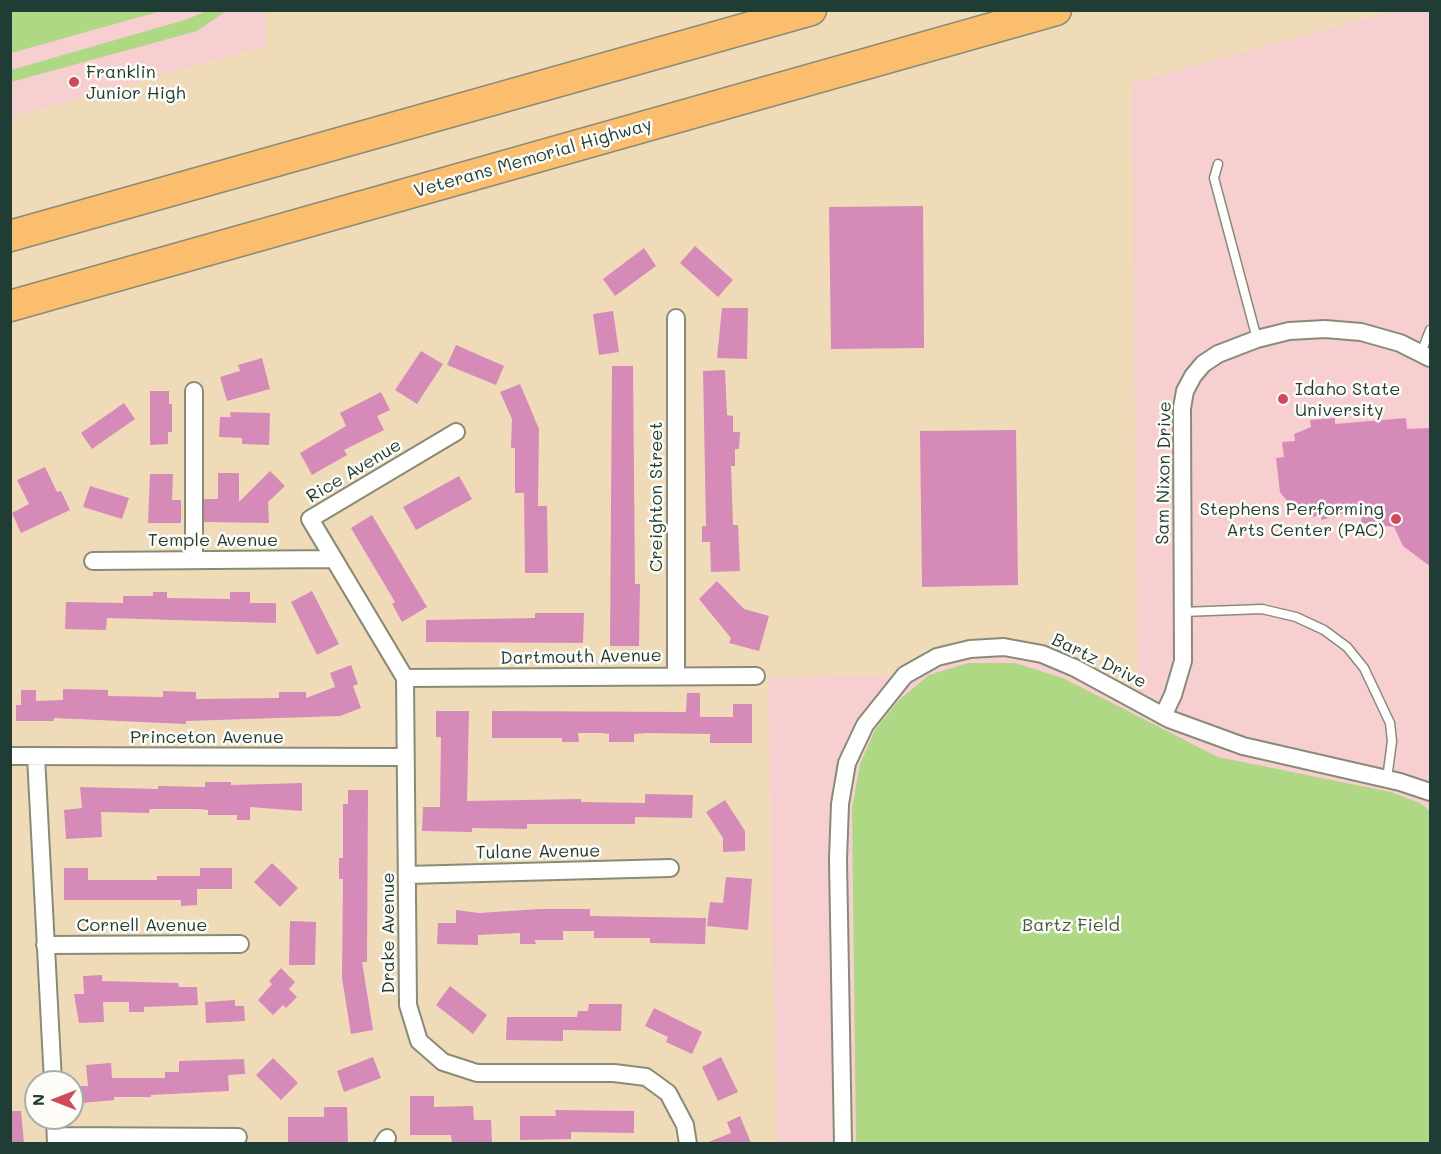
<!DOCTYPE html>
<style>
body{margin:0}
#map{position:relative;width:1441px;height:1154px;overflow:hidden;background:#f0dbb9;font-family:Mali,sans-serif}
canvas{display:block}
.frame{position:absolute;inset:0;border:12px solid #1f3d34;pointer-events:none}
.north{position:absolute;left:24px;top:1070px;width:60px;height:60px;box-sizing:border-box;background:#fdfcf7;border:2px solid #a4b0a9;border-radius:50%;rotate:270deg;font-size:16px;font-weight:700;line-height:24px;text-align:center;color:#1f3d34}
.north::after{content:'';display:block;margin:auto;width:21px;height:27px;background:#d1495b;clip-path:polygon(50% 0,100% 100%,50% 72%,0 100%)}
</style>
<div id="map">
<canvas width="1441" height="1154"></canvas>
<div class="frame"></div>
<div class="north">N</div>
</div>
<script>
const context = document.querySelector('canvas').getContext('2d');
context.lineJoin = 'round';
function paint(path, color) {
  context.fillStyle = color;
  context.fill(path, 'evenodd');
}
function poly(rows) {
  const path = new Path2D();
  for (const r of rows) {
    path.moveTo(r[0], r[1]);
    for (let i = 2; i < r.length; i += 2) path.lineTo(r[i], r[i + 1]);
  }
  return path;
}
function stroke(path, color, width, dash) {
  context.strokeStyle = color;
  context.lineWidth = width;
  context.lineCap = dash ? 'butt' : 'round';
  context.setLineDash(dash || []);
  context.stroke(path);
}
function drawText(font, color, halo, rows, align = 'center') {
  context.font = font + ' Mali,sans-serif';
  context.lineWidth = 5;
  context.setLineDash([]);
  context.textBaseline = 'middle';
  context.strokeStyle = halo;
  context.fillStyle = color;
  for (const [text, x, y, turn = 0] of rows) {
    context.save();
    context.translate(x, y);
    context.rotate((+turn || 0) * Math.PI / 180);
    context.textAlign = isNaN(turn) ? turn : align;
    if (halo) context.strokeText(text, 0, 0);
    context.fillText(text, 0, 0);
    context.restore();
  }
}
paint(poly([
 [11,11,266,11,266,46,11,117],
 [1394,11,1430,11,1430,1143,777,1143,768,678,905,675,937,657,1004,647,1138,702,1132,83]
]), '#f7cfd0');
paint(poly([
 [11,10,161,10,161,11,11,53],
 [208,10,226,11,197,31,11,82,11,70,188,19],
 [968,663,1015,663,1063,678,1218,757,1391,792,1420,803,1430,811,1430,1143,856,1143,852,809,860,764,875,730,899,700,929,675]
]), '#aed884');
paint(poly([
 [923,206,924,348,831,349,829,207],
 [695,246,733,280,718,297,680,263],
 [644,248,656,266,615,296,603,279],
 [722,308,748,308,747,359,717,358],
 [613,311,619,352,599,355,593,314],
 [456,345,504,366,496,385,447,365],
 [421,351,443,364,417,404,395,390],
 [262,358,270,389,227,401,220,377,240,371,238,365],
 [612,366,633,366,635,584,640,584,639,646,610,646],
 [725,370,727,415,733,416,733,432,740,432,739,449,735,449,735,466,731,466,733,525,738,525,740,571,711,572,710,542,702,542,702,526,706,526,703,371],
 [520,384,539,429,538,506,547,506,548,573,525,573,524,493,515,493,515,448,511,448,512,419,500,392],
 [150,391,169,391,169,404,172,404,172,432,168,432,168,444,150,445],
 [381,392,390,410,377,416,384,430,344,450,347,455,312,475,300,453,346,426,340,413],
 [124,403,135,419,92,449,81,433],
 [230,412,270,413,269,445,242,444,242,438,219,437,220,417,231,417],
 [1335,418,1335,424,1406,418,1407,429,1431,428,1431,567,1403,546,1394,527,1361,523,1363,507,1322,520,1320,515,1310,518,1307,507,1288,502,1280,492,1276,458,1284,457,1282,442,1295,441,1294,434,1311,427,1310,420],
 [1016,430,1018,585,922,587,920,431],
 [45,467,57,492,61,491,70,510,21,533,12,513,29,504,17,480],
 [270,471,285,486,268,502,269,523,204,522,204,499,218,499,218,473,239,473,239,502],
 [150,474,173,474,172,500,181,500,181,523,148,523],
 [459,476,472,499,416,530,403,507],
 [90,486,129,498,122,519,83,507],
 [372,515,427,607,402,622,392,604,395,602,351,528],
 [717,581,744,609,769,616,759,651,729,643,731,638,699,599],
 [312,591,339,644,317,655,291,602],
 [153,592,167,592,167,598,230,599,230,592,250,592,250,603,276,603,276,623,107,618,106,630,65,629,66,602,123,603,123,596,153,596],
 [535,613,584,613,583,643,426,642,426,620,535,618],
 [351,665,358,684,353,686,361,708,340,716,186,721,186,724,54,718,54,721,16,721,16,705,21,705,21,690,36,690,36,701,63,700,63,689,108,690,108,696,163,697,163,691,196,692,196,699,279,698,279,692,306,692,306,698,335,687,330,673],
 [687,693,700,693,700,717,733,717,733,704,752,704,752,743,710,743,710,734,647,733,634,734,634,742,609,742,609,734,602,733,578,733,579,742,562,742,562,738,492,738,492,711,686,712],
 [436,711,469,711,467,801,581,799,581,802,645,803,645,794,693,795,692,818,635,817,635,824,527,824,527,829,472,828,472,832,422,831,423,807,440,807,441,737,436,737],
 [205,782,231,782,231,785,302,783,302,811,250,807,250,820,237,820,237,815,208,815,208,810,199,809,150,809,149,813,101,812,102,837,66,839,64,810,82,808,80,787,158,789,158,786,205,787],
 [348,790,368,790,367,962,362,962,373,1030,351,1034,342,978,343,879,339,879,339,858,343,858,343,804,348,804],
 [725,800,745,831,745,851,723,852,723,838,706,812],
 [272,863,298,888,280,907,254,882],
 [64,868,88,868,88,880,157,880,157,876,200,876,200,868,232,868,232,889,197,889,197,905,181,906,181,900,64,900],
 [726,877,752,879,748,930,707,926,710,902,723,903],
 [540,909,590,909,590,916,706,918,705,944,650,943,650,938,594,938,594,931,563,931,563,940,535,940,536,944,520,944,520,933,478,935,478,945,437,944,438,923,456,923,456,910,479,913],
 [290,921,316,922,315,965,289,965],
 [281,968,295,982,289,989,297,997,286,1008,283,1005,273,1015,258,1000,272,984,269,981],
 [102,975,102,981,178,983,179,987,197,987,198,1005,144,1007,144,1012,129,1012,129,1002,103,1002,104,1022,79,1023,74,994,84,994,83,976],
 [450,986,487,1015,473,1034,436,1005],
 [235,1000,235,1006,244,1006,245,1021,206,1023,205,1002],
 [589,1004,622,1004,621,1031,563,1030,563,1041,506,1040,507,1017,577,1017,578,1011,588,1011],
 [654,1008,702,1032,692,1054,666,1042,668,1037,645,1026],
 [373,1057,381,1078,344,1092,337,1071],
 [721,1057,738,1092,718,1101,702,1067],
 [273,1058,298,1083,281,1100,256,1075],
 [244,1059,245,1074,228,1075,229,1091,151,1095,151,1097,114,1097,114,1100,82,1103,80,1086,88,1086,86,1065,111,1063,112,1078,165,1078,165,1072,179,1072,179,1061],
 [410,1096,434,1096,434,1107,473,1106,474,1120,491,1120,492,1143,452,1143,451,1135,410,1135],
 [324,1107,347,1107,348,1143,288,1143,288,1117,324,1117],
 [555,1110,634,1111,634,1133,571,1132,571,1139,520,1140,520,1116,556,1116],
 [10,1111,21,1111,24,1143,10,1143],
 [740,1116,751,1143,706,1143,731,1133,727,1122]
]), '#d58ab8');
const lane = poly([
 [1218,164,1214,178,1257,339],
 [1421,353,1430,330],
 [1182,612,1262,609,1296,617,1324,630,1347,647,1364,668,1390,723,1392,741,1387,779]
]);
const street = poly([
 [676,318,676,675],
 [456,432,310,519,405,678,408,1005,419,1041,443,1062,477,1073,614,1073,646,1077,668,1093,685,1125,688,1144],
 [194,559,194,391],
 [93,561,333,559],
 [405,678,756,676],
 [1163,716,1173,695,1183,661,1182,408,1185,391,1193,376,1203,364,1218,354,1257,339,1289,331,1325,329,1361,332,1400,343,1430,358],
 [10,756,404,757],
 [36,756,53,1082],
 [407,875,670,868],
 [45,945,240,944],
 [55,1118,56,1144],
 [56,1136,238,1137],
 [383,1144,387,1138],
 [843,1144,838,860,840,804,847,763,865,725,905,675,937,657,970,649,1004,647,1042,654,1075,668,1169,719,1243,746,1400,782,1430,792]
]);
const highway = poly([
 [10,236,811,10],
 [10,306,1056,10]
]);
stroke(lane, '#888c76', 11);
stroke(street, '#888c76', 20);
stroke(highway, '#888c76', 33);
stroke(lane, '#fff', 8);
stroke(street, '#fff', 16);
stroke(highway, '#fbbe6e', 30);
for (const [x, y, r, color] of [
 [74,82,6,"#d1495b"],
 [1283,399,6,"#d1495b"],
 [1396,519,6,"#d1495b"]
]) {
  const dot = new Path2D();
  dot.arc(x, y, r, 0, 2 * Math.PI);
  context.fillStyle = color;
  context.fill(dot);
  stroke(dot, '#fdfcf7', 2);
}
drawText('18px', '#1f3d34', '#fdfcf7', [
 ["Franklin",86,72],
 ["Junior High",86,93],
 ["Idaho State",1295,389],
 ["University",1295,410],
 ["Stephens Performing",1384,509,"right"],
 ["Arts Center (PAC)",1384,530,"right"]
], 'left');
drawText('18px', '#1f3d34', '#fdfcf7', [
 ["Veterans Memorial Highway",533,158,-16],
 ["Rice Avenue",354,471,-31],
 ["Sam Nixon Drive",1164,473,-89],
 ["Creighton Street",656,497,-90],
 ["Temple Avenue",213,540],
 ["Dartmouth Avenue",581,657,-1],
 ["Bartz Drive",1099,661,26],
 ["Princeton Avenue",207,737],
 ["Tulane Avenue",538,852,-1],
 ["Cornell Avenue",142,925],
 ["Drake Avenue",388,933,-90]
]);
drawText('18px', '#3c5c44', '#fdfcf7', [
 ["Bartz Field",1071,925]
]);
</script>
